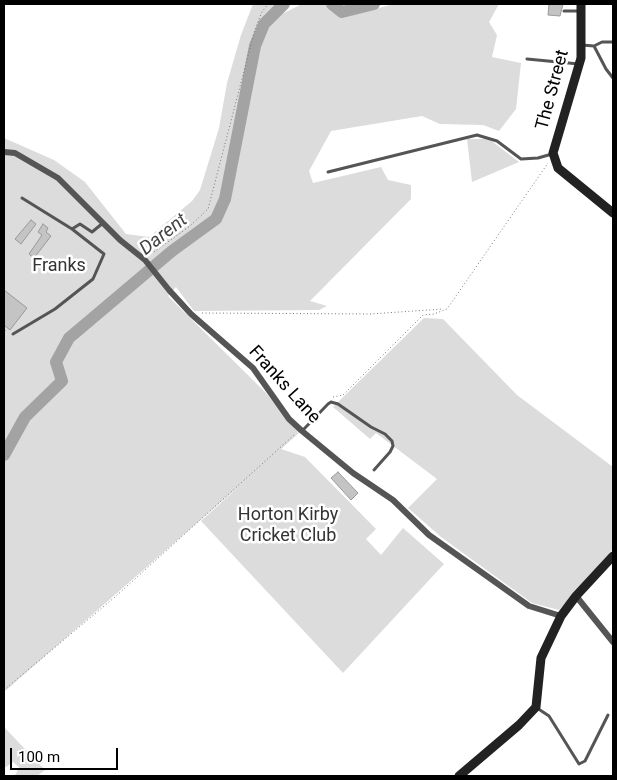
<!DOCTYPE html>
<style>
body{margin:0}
#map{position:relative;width:617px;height:780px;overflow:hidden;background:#fff;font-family:Roboto,sans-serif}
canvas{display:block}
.frame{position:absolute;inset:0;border:5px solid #000;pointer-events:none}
.scale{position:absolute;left:10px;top:748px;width:108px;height:22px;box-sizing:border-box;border:2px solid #000;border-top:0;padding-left:6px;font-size:15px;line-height:18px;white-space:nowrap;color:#000;-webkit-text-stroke:4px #fff;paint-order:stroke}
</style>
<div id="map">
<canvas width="617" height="780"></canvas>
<div class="frame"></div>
<div class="scale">100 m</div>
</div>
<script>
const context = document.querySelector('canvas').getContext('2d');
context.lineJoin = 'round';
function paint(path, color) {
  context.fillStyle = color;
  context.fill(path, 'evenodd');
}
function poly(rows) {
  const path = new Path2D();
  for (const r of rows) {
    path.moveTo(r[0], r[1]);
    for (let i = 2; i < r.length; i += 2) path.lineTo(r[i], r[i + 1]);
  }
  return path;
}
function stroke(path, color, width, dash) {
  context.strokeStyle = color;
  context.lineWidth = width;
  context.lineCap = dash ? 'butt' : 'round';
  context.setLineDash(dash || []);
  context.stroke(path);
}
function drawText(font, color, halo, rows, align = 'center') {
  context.font = font + ' Roboto,sans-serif';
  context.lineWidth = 5;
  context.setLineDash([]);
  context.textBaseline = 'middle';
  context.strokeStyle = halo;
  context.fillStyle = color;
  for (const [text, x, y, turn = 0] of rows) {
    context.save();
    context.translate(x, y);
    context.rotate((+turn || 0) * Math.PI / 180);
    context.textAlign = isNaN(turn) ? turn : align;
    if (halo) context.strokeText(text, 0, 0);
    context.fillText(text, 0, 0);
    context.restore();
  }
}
paint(poly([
 [253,4,285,4,276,17,302,4,330,4,341,18,394,4,499,4,489,22,497,35,492,57,521,63,516,109,499,131,483,125,440,124,422,116,331,131,309,171,313,183,381,167,388,180,411,185,411,199,310,301,327,306,319,310,194,311,176,287,168,296,265,392,299,433,281,449,305,457,376,529,366,539,381,555,403,528,444,564,343,673,201,521,246,480,4,692,4,463,21,431,4,453,4,138,54,160,85,182,126,234,149,237,192,201,200,190,219,128,227,83,241,35],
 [467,139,489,139,519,162,472,182],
 [424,318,443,319,517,395,613,467,613,549,559,610,532,603,441,537,408,508,437,479,376,433,370,439,333,407],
 [4,727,45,770,37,776,15,776,19,767,13,762,6,767,4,766]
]), '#dcdcdc');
stroke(poly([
 [332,4,342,12,374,4],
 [4,455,25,417,62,381,56,362,69,338,172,251,216,219,225,199,255,46,264,24,284,4]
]), '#a3a3a3', 12);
const building = poly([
 [549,4,563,4,560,16,548,15,549,4],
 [31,220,36,224,21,244,15,239,31,220],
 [43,224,48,228,46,232,51,236,34,258,29,254,42,235,38,232,43,224],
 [4,290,27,308,10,330,4,325,4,290],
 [338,472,358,493,351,500,331,478,338,472]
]);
paint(building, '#c4c4c4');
stroke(building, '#999', 1);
stroke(poly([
 [151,254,190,226,208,209,255,29,262,12,268,4],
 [35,257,48,264],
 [202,313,370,314,443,309],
 [4,328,6,330,4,332],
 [333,397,343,395,423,315,434,314,447,309,548,163],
 [4,690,115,597,294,435]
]), '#777', 1, [1, 2.5]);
stroke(poly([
 [564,11,581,11],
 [582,45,594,46,602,42,613,42],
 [594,46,606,69,613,78],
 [527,59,579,64],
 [328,172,477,135,497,141,521,159,538,158,552,154],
 [72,229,80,224,92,232,103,223],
 [13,334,55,309,93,279,104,254,72,229,22,198],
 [303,430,328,404,331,402,338,404,371,427,385,434,392,441,393,446,390,452,374,470],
 [537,708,549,716,579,764,585,761,608,715]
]), '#555', 3);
stroke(poly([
 [4,152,15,153,58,178,120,240,145,260,169,290,191,314,253,368,289,419,302,431,353,473,393,500,429,535,529,606,561,616],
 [576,596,613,642]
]), '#555', 6);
stroke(poly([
 [581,4,581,58,553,153,558,168,613,213],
 [459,776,519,725,536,707,541,658,561,616,576,596,613,556]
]), '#222', 9);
drawText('18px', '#000', '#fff', [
 ["The Street",553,90,-75],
 ["Franks Lane",284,385,48]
]);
drawText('18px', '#333', '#fff', [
 ["Franks",59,266],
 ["Horton Kirby",288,515],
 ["Cricket Club",288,536]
]);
drawText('italic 19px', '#444', '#fff', [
 ["Darent",164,235,-38]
]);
</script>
